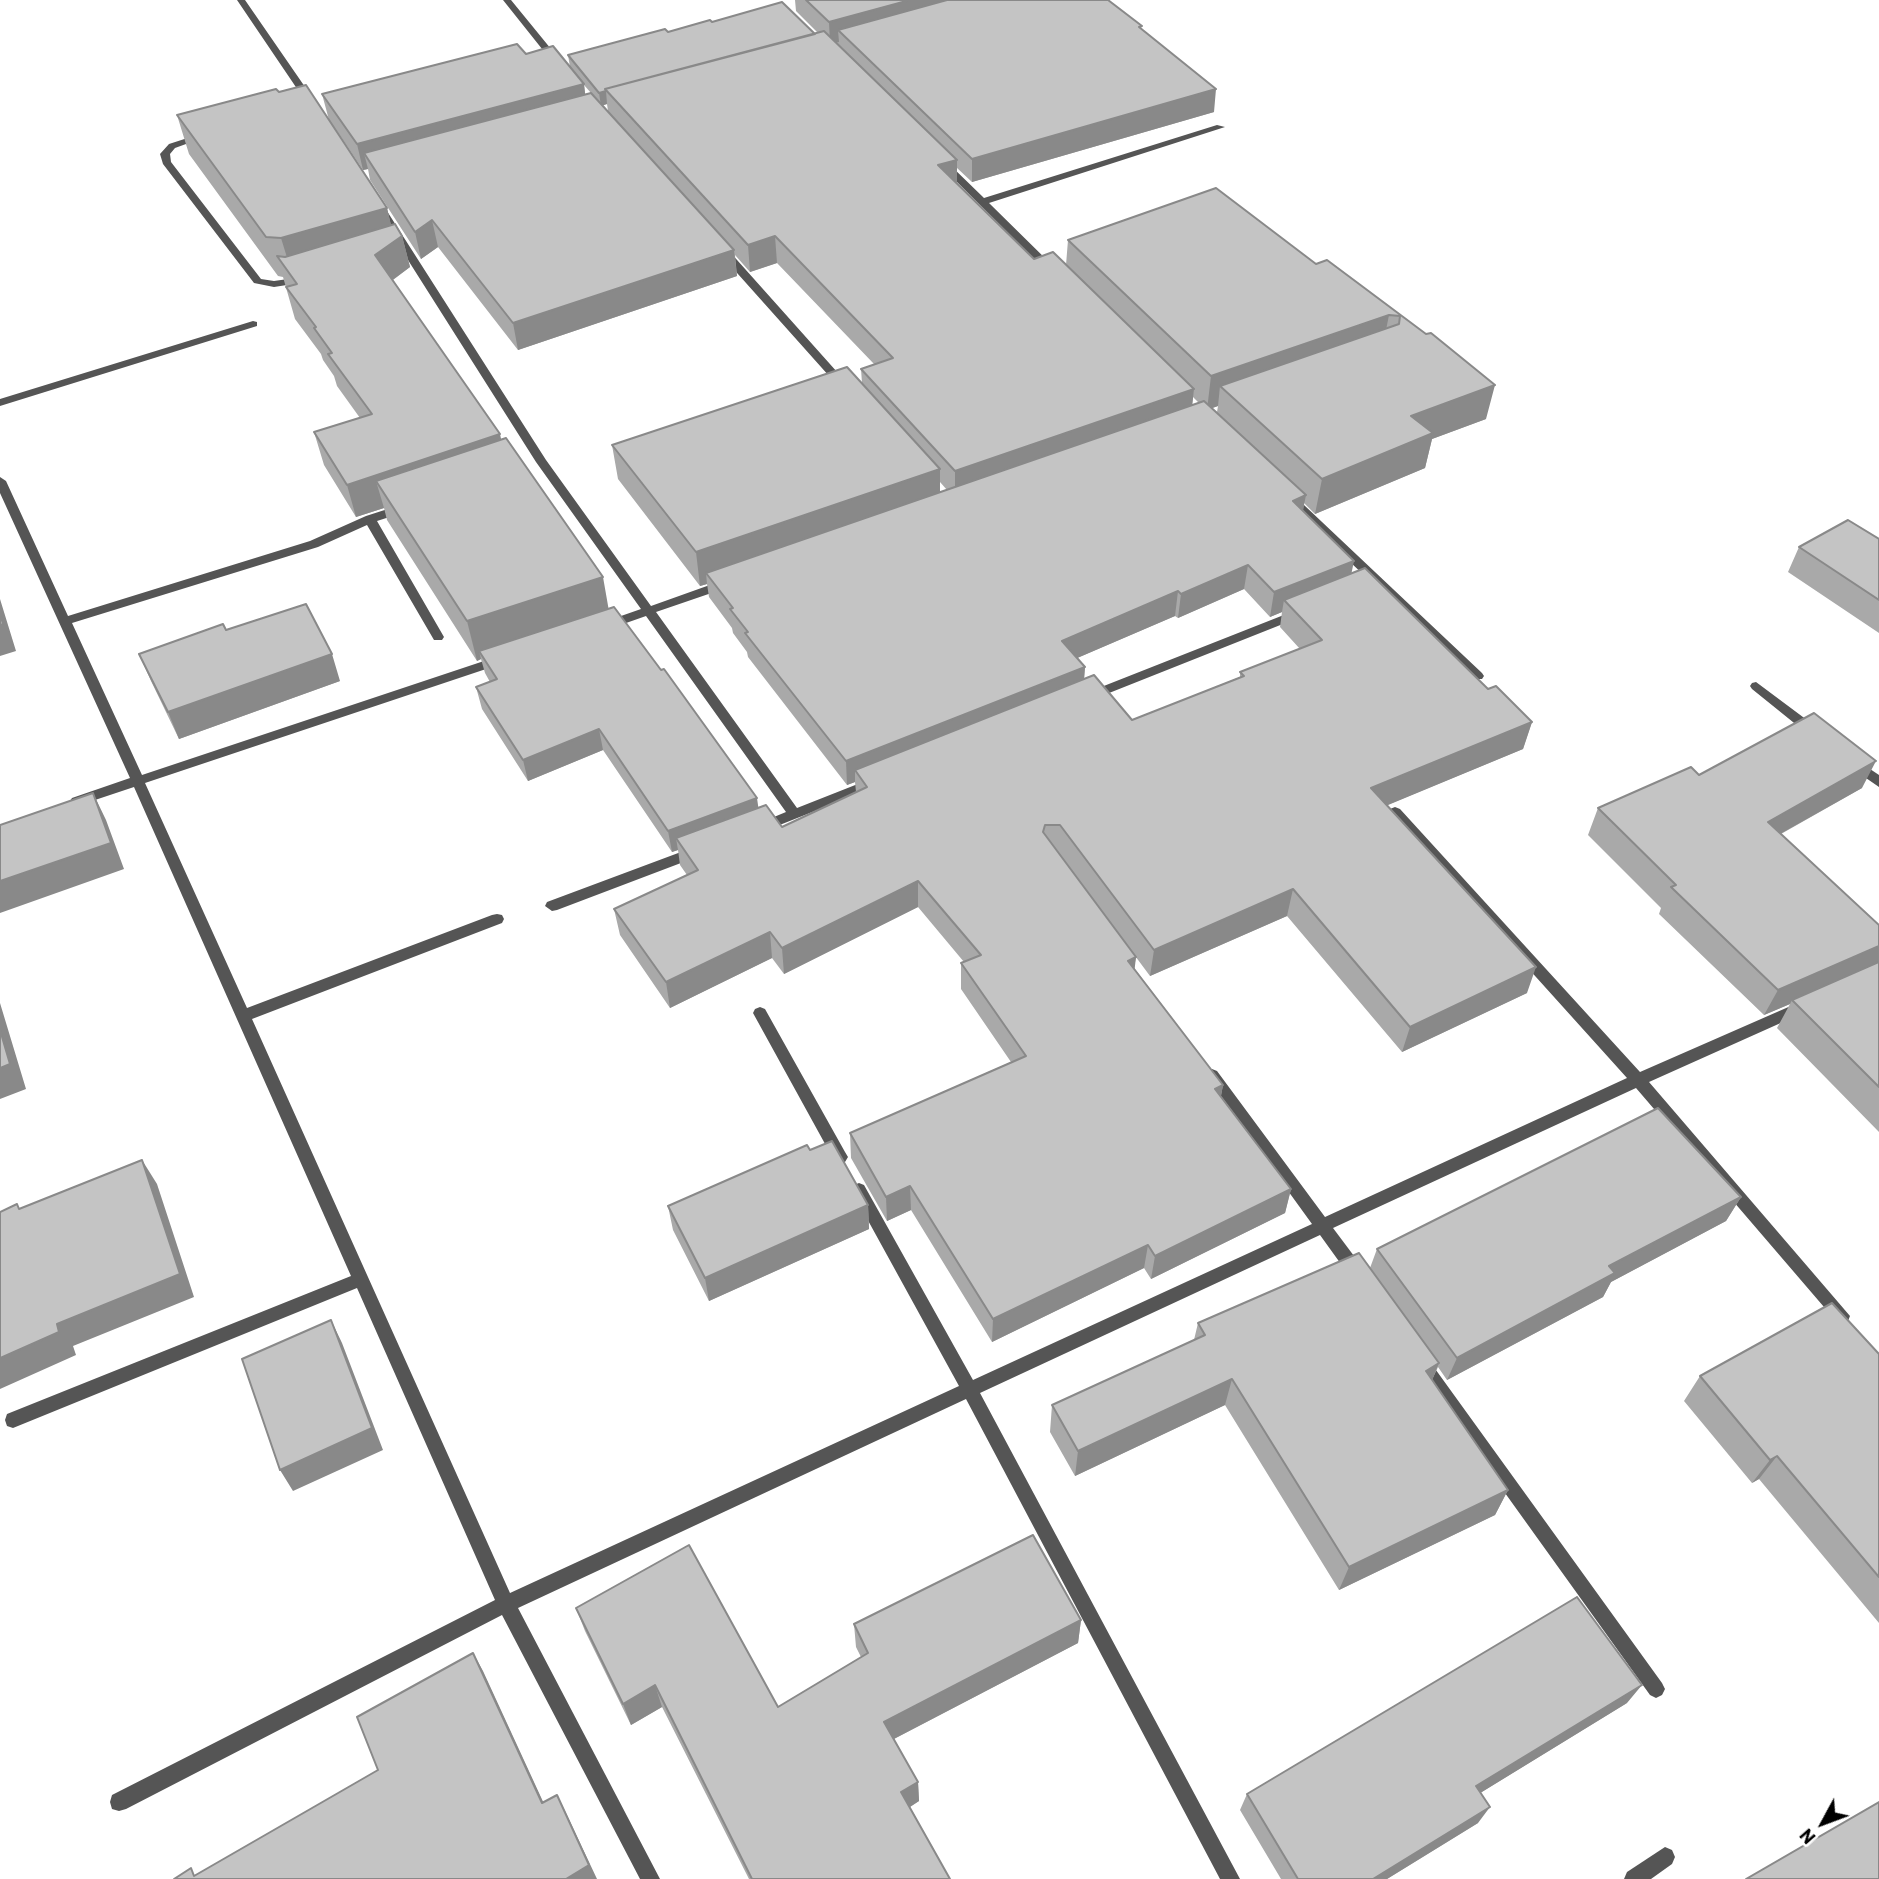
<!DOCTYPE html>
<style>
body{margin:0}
#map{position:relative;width:1879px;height:1879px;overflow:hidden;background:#fff;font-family:Barlow,sans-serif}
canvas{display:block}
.north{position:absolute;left:1788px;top:1788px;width:70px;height:70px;-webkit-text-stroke:5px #fff;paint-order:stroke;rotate:229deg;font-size:19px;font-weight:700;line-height:28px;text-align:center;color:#000}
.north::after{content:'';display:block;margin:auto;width:24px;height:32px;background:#000;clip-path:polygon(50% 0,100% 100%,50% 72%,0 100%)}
</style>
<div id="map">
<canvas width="1879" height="1879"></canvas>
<div class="north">N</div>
</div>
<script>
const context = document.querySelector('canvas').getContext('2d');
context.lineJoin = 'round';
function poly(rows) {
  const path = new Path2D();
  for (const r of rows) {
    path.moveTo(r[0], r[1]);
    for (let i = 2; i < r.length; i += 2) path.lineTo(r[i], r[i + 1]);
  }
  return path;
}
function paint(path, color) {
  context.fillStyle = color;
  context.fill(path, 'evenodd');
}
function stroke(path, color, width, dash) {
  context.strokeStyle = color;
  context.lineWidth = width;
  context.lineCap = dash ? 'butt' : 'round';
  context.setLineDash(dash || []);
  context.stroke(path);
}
paint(poly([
 [1665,1847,1672,1850,1675,1857,1672,1864,1651,1879,1624,1879,1627,1872,1665,1847]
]), '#555');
paint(poly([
 [237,0,245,0,314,100,312,102,306,102,237,0],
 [503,0,511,0,560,60,560,64,554,64,503,0],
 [1217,125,1225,127,989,203,1054,267,1055,269,1050,272,1046,271,940,165,948,163,984,198,1217,125],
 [200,134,208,136,175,148,170,154,171,162,261,279,274,281,302,277,307,280,306,282,274,287,254,283,163,164,160,154,169,144,200,134],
 [377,206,385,208,546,460,651,606,721,581,729,581,729,587,656,612,797,808,873,778,880,783,878,786,767,830,757,830,755,827,757,824,786,812,646,616,609,629,601,629,599,626,601,623,641,609,536,462,375,208,377,206],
 [725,250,729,251,846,382,846,386,838,386,721,255,720,253,725,250],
 [253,321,257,322,257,326,0,406,0,399,253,321],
 [0,477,6,481,68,616,310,541,366,516,397,506,401,505,407,509,405,512,377,521,444,637,442,640,434,640,367,525,318,547,72,623,142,775,496,657,504,657,506,660,504,663,145,783,247,1008,492,915,497,914,502,915,504,919,502,923,252,1019,510,1593,959,1386,854,1195,851,1190,854,1185,859,1183,864,1185,973,1380,1312,1224,1207,1079,1205,1075,1207,1071,1212,1069,1217,1071,1325,1217,1627,1078,1390,815,1388,812,1390,809,1395,807,1400,809,1640,1072,1793,1005,1803,1005,1805,1009,1803,1013,1649,1082,1850,1316,1848,1321,1842,1323,1836,1321,1636,1088,1333,1228,1363,1268,1365,1273,1363,1278,1357,1280,1351,1278,1320,1235,980,1393,1240,1879,1220,1879,966,1399,518,1608,660,1879,640,1879,502,1615,126,1809,119,1811,112,1809,110,1802,112,1795,495,1600,357,1288,13,1428,7,1426,5,1420,7,1414,351,1276,134,787,77,806,70,801,72,798,130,778,0,493,0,477],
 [1300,504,1304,505,1482,673,1484,676,1482,679,1474,679,1296,511,1294,508,1300,504],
 [1299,609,1303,610,1305,613,1303,616,1094,699,1086,699,1084,696,1086,693,1299,609],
 [1756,682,1819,729,1820,732,1819,735,1809,735,1752,689,1750,686,1752,683,1756,682],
 [1855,759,1879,775,1879,787,1850,767,1849,764,1850,761,1855,759],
 [697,846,704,851,702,855,557,910,552,911,545,906,547,902,697,846],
 [760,1007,765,1009,845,1152,848,1157,845,1162,840,1163,835,1162,753,1013,755,1009,760,1007],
 [1422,1356,1428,1359,1662,1683,1665,1689,1662,1695,1656,1698,1650,1695,1416,1369,1414,1364,1416,1359,1422,1356]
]), '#555');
paint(poly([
 [795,0,1108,0,1142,29,1214,112,972,182,957,168,957,184,1034,259,1066,265,1068,240,1316,264,1327,260,1426,334,1486,419,1432,439,1425,468,1315,514,1304,503,1303,510,1351,574,1488,689,1532,722,1523,749,1387,805,1527,993,1402,1052,1287,916,1150,976,1057,851,1136,957,1134,968,1223,1085,1221,1096,1291,1189,1285,1213,1151,1279,1144,1268,992,1342,911,1210,887,1221,851,1158,850,1133,1011,1062,961,989,961,963,964,962,918,907,784,974,772,958,670,1008,620,935,614,909,687,875,680,865,678,850,672,852,603,750,528,781,482,709,476,687,490,682,485,673,481,659,477,661,387,520,384,508,356,517,324,465,314,432,360,418,337,386,334,376,323,360,321,354,295,319,283,277,278,276,189,154,177,115,279,92,329,120,322,94,526,54,570,67,568,55,712,22,815,34,818,33,796,11],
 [584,85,591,93,585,94],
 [607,104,608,111,603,105],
 [331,122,363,170,368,169,370,180,421,259,438,247,518,350,737,276,735,255,750,272,777,263,874,364,861,369,862,383,612,445,618,479,700,586,707,584,709,597,732,628,733,633,747,652,748,657,847,785,855,782,856,792,782,827,758,808,608,608,501,440,393,280,410,267,402,236,391,226,387,208],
 [1193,397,1199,403,1192,405],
 [1218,406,1217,412,1212,408],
 [940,482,947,490,940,492],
 [1244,589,1270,617,1282,612,1280,627,1300,649,1240,672,1240,677,1132,720,1084,680,1085,667,1077,658,1175,616,1178,618],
 [1879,539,1879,633,1788,572,1799,547],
 [226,630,340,681,179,739,151,681,139,654],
 [1699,775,1862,788,1781,834,1879,925,1879,1132,1777,1028,1790,1004,1764,1015,1659,914,1661,908,1588,835,1598,808],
 [810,1150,868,1205,869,1229,709,1301,673,1230,668,1206],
 [1741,1197,1726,1221,1611,1282,1603,1297,1447,1380,1438,1367,1432,1380,1508,1490,1495,1515,1339,1590,1225,1405,1075,1476,1050,1432,1052,1405,1194,1340,1198,1323,1370,1268,1377,1249],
 [1879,1354,1879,1623,1759,1479,1752,1483,1684,1401,1700,1376],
 [576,1608,778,1707,861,1657,856,1647,854,1624,1081,1620,1078,1643,894,1739,918,1782,919,1801,910,1807,950,1879,749,1879,662,1707,631,1725,585,1631],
 [1627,1703,1480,1793,1478,1823,1387,1879,1281,1879,1240,1810,1247,1794]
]), '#a9a9a9');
paint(poly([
 [910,0,994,0,838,30,839,42,830,44,829,22],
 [584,84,587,110,364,153,368,169,363,170,357,144],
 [1216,89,1214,112,972,182,972,159],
 [606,91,607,104,601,106,599,93],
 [957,160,957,186,938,165],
 [387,208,395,241,402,236,410,267,383,287,375,255,293,277,281,238],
 [432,220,438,247,421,259,415,232],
 [775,236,777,263,750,272,748,245],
 [734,250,737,276,518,350,513,323],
 [1389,315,1382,350,1220,386,1218,406,1207,410,1211,376],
 [1495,385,1486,419,1432,439,1425,468,1315,514,1322,479,1411,416],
 [1194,389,1191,416,955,498,955,471],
 [500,434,507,467,376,481,384,508,356,517,347,485],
 [940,469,940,503,706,573,707,584,700,586,696,552],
 [1306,495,1301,520,1293,501],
 [1354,561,1349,585,1284,600,1282,612,1270,617,1274,592],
 [1248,565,1244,589,1178,618,1181,594],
 [603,577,610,617,479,651,481,659,477,661,467,621],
 [1178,591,1175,616,1061,665,1062,641],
 [0,599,16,651,0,656],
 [332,654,340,681,179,739,168,712],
 [1085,667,1083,691,855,770,855,782,847,785,846,761],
 [1532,722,1523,749,1364,815,1371,788],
 [599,729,603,750,528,781,523,760],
 [1876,761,1862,788,1755,848,1768,822],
 [93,793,106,820,124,869,0,913,0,881],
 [757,798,760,819,676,838,678,850,672,852,668,831],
 [918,881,918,907,784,974,782,948],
 [1293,889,1287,916,1150,976,1154,950],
 [770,932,772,958,670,1008,666,982],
 [1879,946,1879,965,1792,1000,1790,1004,1764,1015,1778,990],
 [1136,957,1133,983,1128,961],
 [1536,967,1527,993,1402,1052,1410,1027],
 [0,1003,26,1089,0,1099],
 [1223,1085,1218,1110,1215,1089],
 [142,1160,157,1184,194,1297,73,1346,76,1355,0,1389,0,1358,57,1324],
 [910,1186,911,1210,887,1221,886,1197],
 [1291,1189,1285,1213,1151,1279,1155,1256],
 [1741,1197,1726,1221,1611,1282,1603,1297,1447,1380,1457,1358,1609,1266],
 [868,1205,869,1229,709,1301,705,1278],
 [1148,1245,1144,1268,992,1342,993,1319],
 [331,1320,342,1343,383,1450,293,1491,280,1470],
 [1439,1363,1428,1390,1426,1371],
 [1232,1379,1225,1405,1075,1476,1078,1451],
 [1777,1456,1759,1479,1752,1483,1770,1460],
 [1508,1490,1495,1515,1339,1590,1349,1567],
 [1081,1620,1078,1643,886,1743,884,1722],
 [473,1653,483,1671,551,1819,542,1803],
 [655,1685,662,1707,631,1725,623,1704],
 [1642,1685,1627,1703,1464,1803,1476,1786],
 [918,1782,919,1801,902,1812,901,1792],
 [557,1795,565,1811,597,1879,566,1879],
 [1490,1807,1478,1823,1387,1879,1373,1879]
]), '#898989');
const building = poly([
 [806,0,910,0,829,22,806,0],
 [947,0,1108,0,1142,26,1139,27,1216,89,972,159,838,30,947,0],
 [782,2,815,34,605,89,606,91,599,93,568,55,665,29,668,32,710,20,712,22,782,2],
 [824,31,957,160,938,165,1034,259,1053,252,1194,389,955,471,861,369,893,358,775,236,748,245,605,89,824,31],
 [517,44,526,54,553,46,584,84,357,144,322,94,517,44],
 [306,85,387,208,281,238,266,237,177,115,276,89,279,92,306,85],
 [591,93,734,250,513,323,432,220,415,232,364,153,591,93],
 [1216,188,1316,264,1327,260,1426,334,1431,333,1495,385,1411,416,1433,433,1322,479,1220,386,1399,324,1400,316,1389,315,1211,376,1068,240,1216,188],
 [395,224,402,236,375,255,500,434,347,485,314,432,372,414,328,354,332,353,314,328,316,327,286,287,297,284,277,256,285,257,395,224],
 [847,367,940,469,696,552,612,445,847,367],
 [1204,401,1306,495,1293,501,1354,561,1274,592,1248,565,1181,594,1178,591,1062,641,1085,667,846,761,745,633,748,632,730,609,733,608,706,573,1204,401],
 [506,438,603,577,467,621,376,481,506,438],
 [1848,520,1879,539,1879,600,1799,547,1848,520],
 [1365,568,1488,689,1496,686,1532,722,1371,788,1536,967,1410,1027,1293,889,1154,950,1060,825,1045,825,1043,832,1046,836,1136,957,1128,961,1223,1085,1215,1089,1291,1189,1155,1256,1148,1245,993,1319,910,1186,886,1197,850,1133,1026,1056,961,963,981,955,918,881,782,948,770,932,666,982,614,909,698,870,676,838,766,805,782,827,867,787,855,770,1094,675,1132,720,1244,676,1240,672,1322,640,1284,600,1365,568],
 [306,604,332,654,168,712,139,654,223,624,226,630,306,604],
 [614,607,661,670,664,669,757,798,668,831,599,729,523,760,476,687,497,679,479,651,614,607],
 [0,614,3,624,0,625,0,614],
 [1814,713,1876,761,1768,822,1879,925,1879,946,1778,990,1671,887,1676,885,1598,808,1691,767,1699,775,1814,713],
 [93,793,111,843,0,881,0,825,93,793],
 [1879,962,1879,1087,1792,1000,1879,962],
 [0,1030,10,1064,0,1068,0,1030],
 [1658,1108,1741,1197,1609,1266,1615,1273,1457,1358,1377,1249,1658,1108],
 [832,1141,868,1205,705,1278,668,1206,807,1145,810,1150,832,1141],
 [142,1160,180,1274,57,1324,59,1332,0,1358,0,1212,17,1204,19,1209,142,1160],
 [1359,1253,1439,1363,1426,1371,1508,1490,1349,1567,1232,1379,1078,1451,1052,1405,1205,1335,1198,1323,1359,1253],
 [1832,1303,1879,1354,1879,1577,1777,1456,1770,1460,1700,1376,1832,1303],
 [331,1320,372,1428,280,1470,242,1359,331,1320],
 [1033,1535,1081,1620,884,1722,918,1782,901,1792,950,1879,752,1879,655,1685,623,1704,576,1608,689,1545,778,1707,868,1653,854,1624,1033,1535],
 [1577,1597,1642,1685,1476,1786,1490,1807,1373,1879,1298,1879,1247,1794,1577,1597],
 [473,1653,542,1803,557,1795,589,1865,566,1879,174,1879,191,1868,194,1876,378,1770,357,1717,473,1653],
 [1879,1802,1879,1879,1746,1879,1879,1802]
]);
paint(building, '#c4c4c4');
stroke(building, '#898989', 2);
</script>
